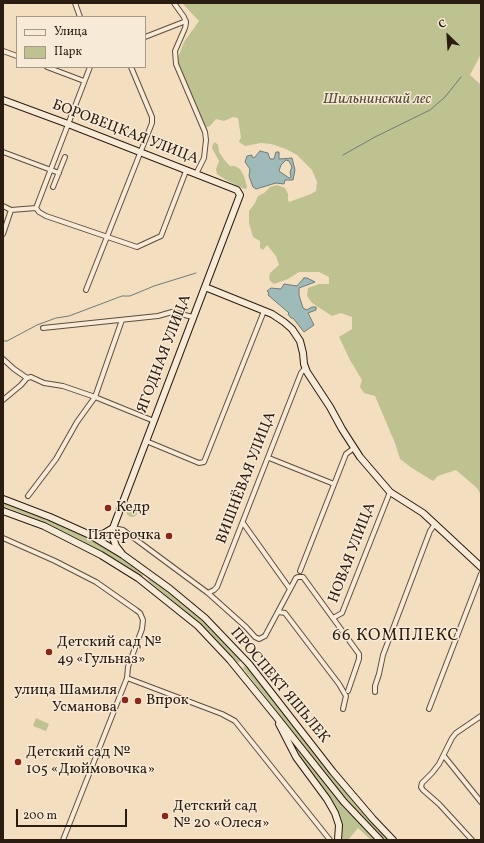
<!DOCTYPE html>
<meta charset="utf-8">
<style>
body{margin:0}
#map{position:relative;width:484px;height:843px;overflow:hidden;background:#f3dfc0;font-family:Vollkorn,serif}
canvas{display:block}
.frame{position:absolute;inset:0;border:4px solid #2a1c11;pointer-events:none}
.legend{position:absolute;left:16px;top:16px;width:130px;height:52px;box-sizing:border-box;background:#f7ead6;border:1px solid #a59887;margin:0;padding:5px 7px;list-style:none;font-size:12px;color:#2a1c11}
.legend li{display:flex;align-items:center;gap:8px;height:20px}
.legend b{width:20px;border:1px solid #a59887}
.north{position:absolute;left:428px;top:16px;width:40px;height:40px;-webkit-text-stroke:3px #f7ead6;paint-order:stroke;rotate:335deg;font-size:11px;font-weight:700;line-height:16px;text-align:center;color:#2a1c11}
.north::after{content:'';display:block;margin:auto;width:14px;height:18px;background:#2a1c11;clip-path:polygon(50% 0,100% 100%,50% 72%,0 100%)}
.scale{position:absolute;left:16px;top:809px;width:111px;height:18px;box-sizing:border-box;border:2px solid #2a1c11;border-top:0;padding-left:5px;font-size:12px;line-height:14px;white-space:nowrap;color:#2a1c11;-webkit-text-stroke:3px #f7ead6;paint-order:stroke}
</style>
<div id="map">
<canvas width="484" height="843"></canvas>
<div class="frame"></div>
<ul class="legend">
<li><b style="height:5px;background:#f7ead6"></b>Улица</li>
<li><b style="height:11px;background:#bec190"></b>Парк</li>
</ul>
<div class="north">С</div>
<div class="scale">200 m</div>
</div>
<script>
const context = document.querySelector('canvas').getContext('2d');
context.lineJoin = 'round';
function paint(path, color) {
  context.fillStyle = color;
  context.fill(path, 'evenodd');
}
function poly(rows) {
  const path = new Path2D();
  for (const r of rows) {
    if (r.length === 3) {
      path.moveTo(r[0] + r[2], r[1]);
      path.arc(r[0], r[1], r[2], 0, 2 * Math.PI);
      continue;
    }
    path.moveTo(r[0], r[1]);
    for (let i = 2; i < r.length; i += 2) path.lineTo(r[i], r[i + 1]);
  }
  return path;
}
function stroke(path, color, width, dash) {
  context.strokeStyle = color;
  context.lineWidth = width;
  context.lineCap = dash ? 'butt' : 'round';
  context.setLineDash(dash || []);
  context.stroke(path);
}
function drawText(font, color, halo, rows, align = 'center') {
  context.font = font + ' Vollkorn,serif';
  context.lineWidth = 3;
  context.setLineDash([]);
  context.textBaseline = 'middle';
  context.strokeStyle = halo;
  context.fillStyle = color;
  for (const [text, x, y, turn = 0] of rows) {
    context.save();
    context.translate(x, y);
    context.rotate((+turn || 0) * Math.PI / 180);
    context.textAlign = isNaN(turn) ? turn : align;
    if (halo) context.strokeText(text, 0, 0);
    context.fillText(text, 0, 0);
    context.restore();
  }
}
paint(poly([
 [182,3,481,3,481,54,470,75,481,85,481,495,477,488,456,470,438,476,433,481,412,468,400,459,395,443,375,396,364,393,360,387,362,380,350,360,339,337,352,329,352,317,341,313,332,316,312,303,307,296,308,288,319,284,329,284,329,277,319,272,299,272,288,279,274,284,270,281,269,278,270,273,279,265,276,256,267,245,263,250,260,248,260,241,253,237,249,223,249,211,255,203,258,196,264,193,270,187,277,185,285,188,288,194,288,200,289,202,311,194,316,191,317,182,312,170,297,155,286,149,271,144,261,143,245,146,239,142,241,137,238,118,233,117,224,121,216,119,210,126,205,128,176,63,184,42,199,21],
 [215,142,218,145,219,152,226,162,230,166,235,166,240,169,244,176,247,187,246,189,242,188,226,180,217,174,216,169,219,161,212,148,213,144],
 [3,502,45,518,81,535,122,558,143,573,143,576,141,576,120,562,79,539,43,521,3,506],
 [132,511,6],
 [150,577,202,620,241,660,238,663,199,623,148,580],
 [244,666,247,667,355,803,388,840,383,840,337,788,243,668],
 [36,718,49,724,46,731,33,726],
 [285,732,333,793,374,840,371,840,358,828,348,840,340,840,341,825,297,755]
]), '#bec190');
const water = poly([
 [260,151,268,153,270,159,274,159,276,152,279,152,279,159,292,158,295,170,293,180,285,180,284,184,276,183,256,189,253,187,249,176,250,169,245,162,247,156,252,155,252,157,254,158,260,151],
 [286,160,289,161,292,167,290,172,291,177,289,178,279,171,281,165,286,160],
 [304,278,307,278,315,282,299,288,299,295,302,305,303,308,307,310,312,307,316,307,316,310,308,313,314,325,304,332,293,318,291,318,288,314,289,313,268,295,269,293,267,291,271,288,281,289,284,284,297,286,304,278]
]);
paint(water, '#9ebbba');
stroke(water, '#707b76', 1);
stroke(poly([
 [343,155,375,137,430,110,445,97,461,77],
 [3,341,7,341,37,325,56,318,69,316,122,296,130,296,154,286,196,273]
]), '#707b76', 1);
const street = poly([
 [75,3,80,17],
 [174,3,184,17,186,23,185,28,175,51,176,64,205,132,206,140,204,158,196,174],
 [145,37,186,21],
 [3,51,17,56],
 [47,67,84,81],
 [3,152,59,173],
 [53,187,65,157],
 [3,206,11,210,36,208,39,212,46,216,137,247,161,236,186,171],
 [36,208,90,67],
 [3,234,11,210],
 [86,290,152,123,152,117,131,67],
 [43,328,158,316,172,312,193,317],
 [3,359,14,369,27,378],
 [27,378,31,377,44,383,63,386,95,397,154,421],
 [3,400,21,385,27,378],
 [146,441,199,463,204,462,264,311],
 [269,458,334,484],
 [28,496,56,459,77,422,95,397,122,320],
 [243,523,290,589],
 [113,528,123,530,208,593,246,627,255,637,259,639,265,636,296,578,298,577,303,577,359,654,359,659,348,691],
 [3,538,55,561,96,582,136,610,140,613,143,620,142,629,128,667,127,678,63,840],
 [300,571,346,454,354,448],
 [208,593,214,590,217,587,301,373,305,368],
 [279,612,285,613,339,684,346,696,343,709],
 [333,618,342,613,390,492],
 [127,678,222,714,235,721,330,840],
 [375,692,375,686,379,674,383,655,430,531,435,524],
 [429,709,481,574],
 [444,756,481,802],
 [472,840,439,804,423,790,421,787,422,783,432,773,439,764,452,738,456,733,481,716]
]);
const secondary = poly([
 [3,100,68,124,237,190,240,195,113,528,113,538,116,546,123,555],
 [205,287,272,314,284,322,292,329,300,341,303,353,304,364,307,372,330,407,342,429,360,457,390,492,423,513,481,567],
 [3,499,50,517,90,535,123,555,170,589,205,618,249,664,333,772,373,819,393,840],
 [3,511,44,526,101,555,138,578,198,626,230,660,274,714,344,802,380,840],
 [91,535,103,534,113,528],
 [279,724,296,757,327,799,335,813,339,825,338,840]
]);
stroke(street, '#5c4d3d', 6);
stroke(secondary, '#2a1c11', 8);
stroke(street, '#f7ead6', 4);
stroke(secondary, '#f7ead6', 6);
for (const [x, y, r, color] of [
 [108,508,4,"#8f2418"],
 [169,536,4,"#8f2418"],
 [49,652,4,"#8f2418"],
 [125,700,4,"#8f2418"],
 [138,701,4,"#8f2418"],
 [18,762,4,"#8f2418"],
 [165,816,4,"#8f2418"]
]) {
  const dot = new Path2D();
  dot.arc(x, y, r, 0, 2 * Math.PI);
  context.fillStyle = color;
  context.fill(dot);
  stroke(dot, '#f7ead6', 1.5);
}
drawText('italic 15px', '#564e37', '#f7ead6', [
 ["Шильнинский лес",377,100]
]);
drawText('15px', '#2a1c11', '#f7ead6', [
 ["БОРОВЕЦКАЯ УЛИЦА",125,133,21],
 ["ЯГОДНАЯ УЛИЦА",165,354,-69],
 ["ВИШНЁВАЯ УЛИЦА",247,478,-69],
 ["НОВАЯ УЛИЦА",353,553,-69],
 ["ПРОСПЕКТ ЯШЬЛЕК",279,686,50]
]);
drawText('15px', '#2a1c11', '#f7ead6', [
 ["Кедр",116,508],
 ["Пятёрочка",161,536,"right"],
 ["Детский сад №",57,643],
 ["49 «Гульназ»",57,660],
 ["улица Шамиля",117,691,"right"],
 ["Усманова",117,708,"right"],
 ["Впрок",146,701],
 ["Детский сад №",26,753],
 ["105 «Дюймовочка»",26,770],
 ["Детский сад",173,807],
 ["№ 20 «Олеся»",173,824]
], 'left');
context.letterSpacing = '1px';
drawText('17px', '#2a1c11', '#f7ead6', [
 ["66 КОМПЛЕКС",396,637]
]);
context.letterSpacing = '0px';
</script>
